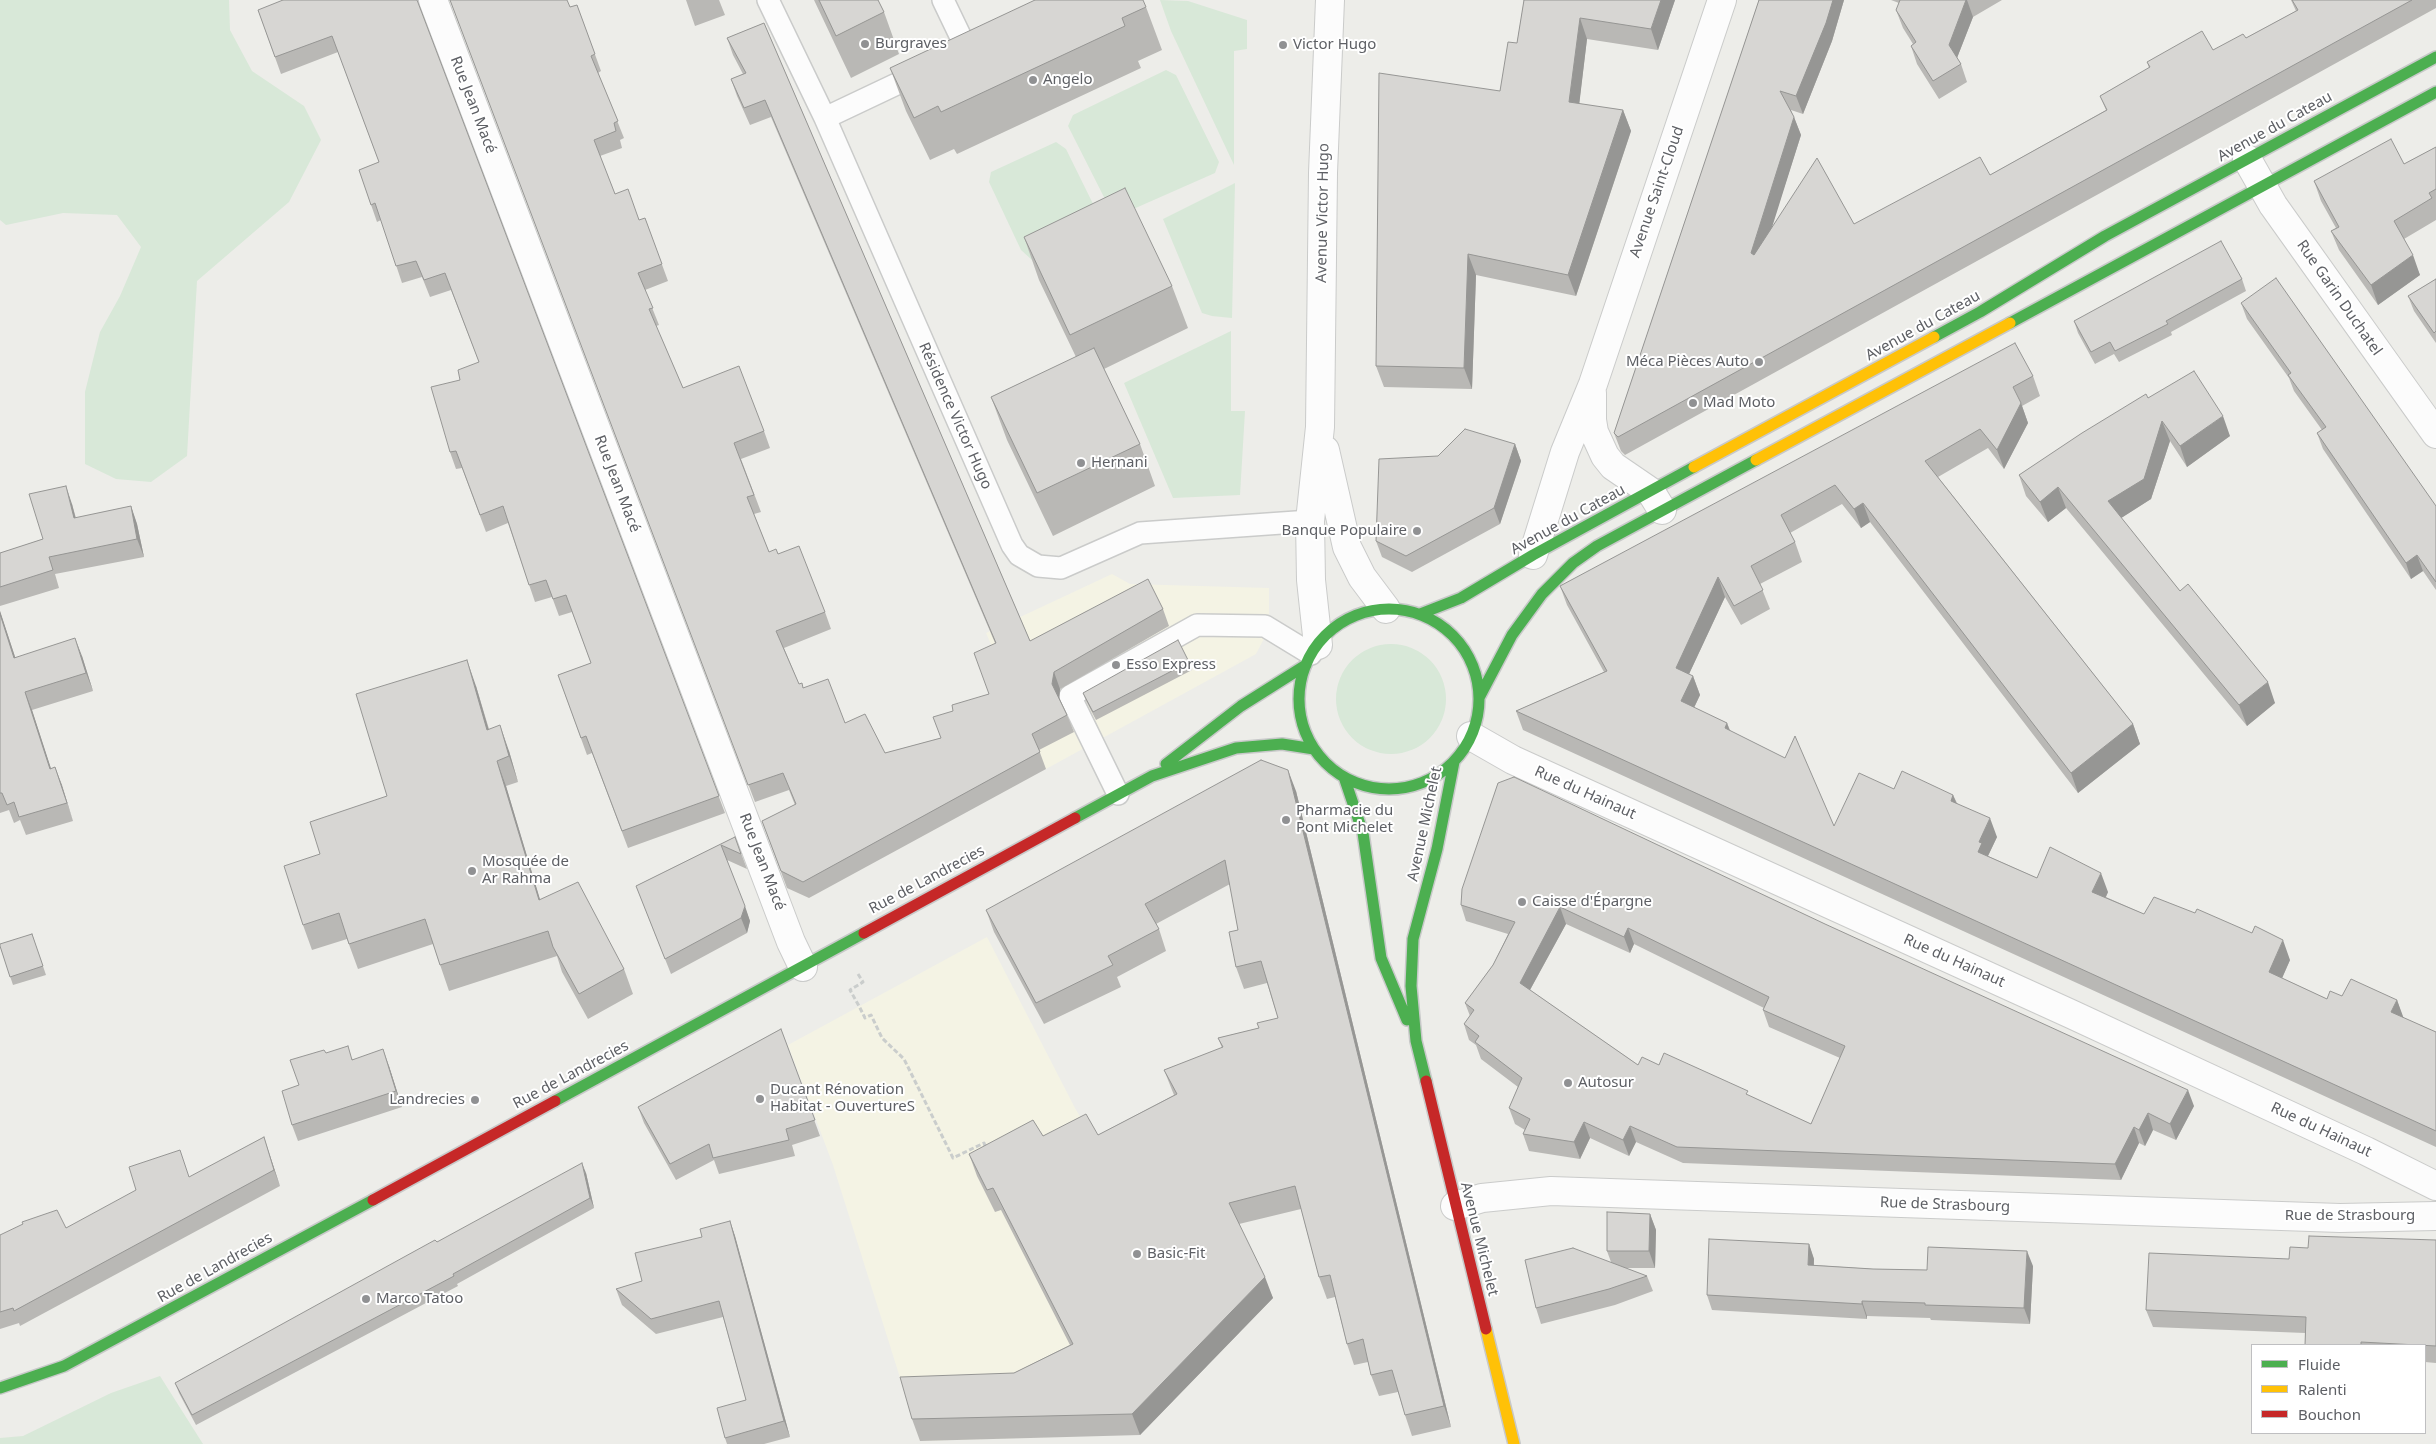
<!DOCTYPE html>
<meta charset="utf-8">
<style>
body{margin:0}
#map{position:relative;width:2436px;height:1444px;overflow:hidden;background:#edede9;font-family:"Noto Sans",sans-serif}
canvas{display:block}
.legend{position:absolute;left:2251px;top:1344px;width:175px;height:90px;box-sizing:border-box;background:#fff;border:1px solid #bfbfc1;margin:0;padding:6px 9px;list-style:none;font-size:15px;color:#5e6065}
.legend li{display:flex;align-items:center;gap:10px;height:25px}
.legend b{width:25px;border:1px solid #bfbfc1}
</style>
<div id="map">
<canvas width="2436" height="1444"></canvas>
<ul class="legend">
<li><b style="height:6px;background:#4caf50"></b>Fluide</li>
<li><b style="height:6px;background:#ffc107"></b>Ralenti</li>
<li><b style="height:6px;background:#c62828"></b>Bouchon</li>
</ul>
</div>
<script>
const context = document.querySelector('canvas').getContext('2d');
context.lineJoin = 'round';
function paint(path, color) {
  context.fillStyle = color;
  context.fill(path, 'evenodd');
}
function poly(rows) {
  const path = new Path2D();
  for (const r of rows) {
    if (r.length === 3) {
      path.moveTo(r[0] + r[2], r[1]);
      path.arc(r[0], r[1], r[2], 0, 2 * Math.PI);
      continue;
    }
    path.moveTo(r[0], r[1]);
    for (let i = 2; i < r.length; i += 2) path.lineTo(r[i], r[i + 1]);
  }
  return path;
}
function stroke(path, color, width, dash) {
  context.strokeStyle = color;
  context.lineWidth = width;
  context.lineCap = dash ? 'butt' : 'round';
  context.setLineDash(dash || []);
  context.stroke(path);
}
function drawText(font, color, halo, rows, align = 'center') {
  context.font = font + ' "Noto Sans",sans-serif';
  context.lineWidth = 4;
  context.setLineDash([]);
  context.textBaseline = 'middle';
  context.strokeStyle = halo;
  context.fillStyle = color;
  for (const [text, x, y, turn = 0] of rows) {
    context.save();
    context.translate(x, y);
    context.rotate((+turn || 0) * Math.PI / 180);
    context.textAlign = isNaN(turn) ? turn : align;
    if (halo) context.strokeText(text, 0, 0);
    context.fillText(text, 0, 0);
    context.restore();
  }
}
paint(poly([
 [1112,574,1130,584,1269,588,1269,629,1256,654,1046,769,986,633],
 [987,937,1076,1110,1106,1157,1231,1069,1356,1039,1369,1088,1257,1114,1209,1168,1273,1298,1264,1307,1050,1437,920,1441,833,1165,788,1045]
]), '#f4f3e4');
paint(poly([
 [0,0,229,0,230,30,252,71,304,106,321,140,289,202,197,281,187,456,151,482,116,479,85,464,85,392,100,332,120,296,141,247,117,215,63,213,6,225,0,220],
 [1160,0,1188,1,1247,20,1247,49,1234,51,1234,165,1171,31],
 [1166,70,1176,75,1219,162,1215,173,1122,214,1110,209,1068,126,1073,115],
 [1056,142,1066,149,1099,216,1095,231,1032,260,1021,250,989,182,991,172],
 [1235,183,1232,318,1212,316,1202,313,1163,219],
 [1231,331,1231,411,1245,411,1240,495,1173,498,1124,383],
 [1391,699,55],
 [160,1376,203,1444,0,1444,0,1438,23,1436,111,1393]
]), '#d8e8d8');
const lane = poly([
 [768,0,825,118,1012,545,1019,555,1038,566,1061,568,1140,533,1310,521],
 [943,0,967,50,979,44],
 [825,118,922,72],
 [1118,794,1070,696,1197,625,1265,626,1311,654]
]);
const street = poly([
 [433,0,791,942,803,967],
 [2247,159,2273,205,2436,434],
 [1592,393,1592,420,1594,432,1605,456,1613,466,1651,492,1662,510],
 [1325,450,1347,547,1362,577,1386,609],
 [1533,555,1565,452,1593,384,1722,0],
 [1318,645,1311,580,1310,521,1320,427,1323,173,1330,0],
 [1471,736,1513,760,2071,1014,2366,1151,2436,1186],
 [1455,1206,1482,1198,1551,1191,2340,1218,2436,1216]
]);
const fast = poly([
 [2010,323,2436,92],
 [1934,337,1980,312,2105,236,2436,57],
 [1389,699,90],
 [1420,614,1461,598,1533,555,1694,467],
 [1480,696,1512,635,1542,594,1573,563,1597,546,1756,460],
 [1166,764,1241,706,1306,665],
 [1344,777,1363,833,1381,958,1407,1020],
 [1075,818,1152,776,1236,748,1282,744,1314,749],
 [1426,1081,1416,1041,1411,986,1413,939,1437,849,1454,762],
 [555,1101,864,933],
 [0,1388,64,1366,373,1200]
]);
const slow = poly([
 [1756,460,2010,323],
 [1694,467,1934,337],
 [1486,1329,1514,1444]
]);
const jam = poly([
 [864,933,1075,818],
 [1426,1081,1486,1329],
 [373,1200,555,1101]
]);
stroke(lane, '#cacbca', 24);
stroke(street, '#cacbca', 30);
stroke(fast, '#c8c9c9', 14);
stroke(slow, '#c8c9c9', 14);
stroke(jam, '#c8c9c9', 14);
stroke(poly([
 [858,974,863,982,850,990,859,1006,865,1018,871,1015,882,1038,904,1059,953,1158,984,1143,986,1149]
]), '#cacdcc', 3, [5, 2.5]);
stroke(lane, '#fcfcfc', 21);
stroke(street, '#fcfcfc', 28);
stroke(fast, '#4caf50', 11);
stroke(slow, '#ffc107', 11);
stroke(jam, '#c62828', 11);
paint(poly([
 [450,0,570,7,577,5,601,71,598,73,624,138,620,140,622,148,600,156,615,194,639,220,645,218,668,281,645,290,659,325,656,326,683,388,764,431,770,448,741,459,761,512,754,514,769,552,778,554,825,612,831,629,784,648,799,684,845,723,885,753,941,738,953,711,989,694,995,643,771,117,750,125,737,96,731,79,743,74,733,55,727,38,764,23,1030,641,1163,609,1169,626,1060,689,1059,697,1067,715,1074,732,1039,750,1046,769,809,898,787,888,762,821,795,805,789,790,755,802],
 [686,0,719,0,725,15,695,26],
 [814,0,878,0,884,12,899,54,851,78],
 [1524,0,1675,0,1658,50,1587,39,1579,104,1623,110,1631,131,1576,296,1476,275,1472,389,1384,387,1376,366,1500,91,1517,43],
 [1759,0,1844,0,1832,41,1803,114,1791,110,1801,135,1771,228,1854,224,1990,175,2106,110,2100,96,2149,68,2147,62,2213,50,2246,38,2296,11,2291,0,2436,0,2436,8,1625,455,1621,451,1614,433],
 [1891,0,2002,0,1973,17,1957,58,1961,64,1967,82,1939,99,1917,64,1911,46,1913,44,1903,28,1896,10,1899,3],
 [418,5,725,813,628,848,592,753,587,755,558,675,591,663,572,612,559,616,552,597,535,602,508,523,486,532,462,468,456,469,450,452,460,380,479,362,451,290,430,297,422,277,402,283,381,220,377,222,359,170,379,162,338,52,281,74,258,10],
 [1146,7,1162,50,1138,61,1141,68,957,154,954,149,930,160,906,111,890,68],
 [2436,147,2436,220,2404,239,2420,275,2378,305,2339,250,2331,231,2336,228,2321,201,2314,181,2404,164],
 [1024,237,1172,286,1188,328,1104,369,1140,444,1155,486,1053,536,1007,440,991,397,1076,357,1039,280],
 [2242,279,2246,291,2171,332,2172,335,2119,362,2114,354,2095,364,2078,333,2074,321],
 [2436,279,2436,343,2414,311,2408,296],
 [2241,303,2436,506,2436,590,2423,571,2411,579,2323,449,2317,433,2322,430,2294,391,2289,378,2247,319],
 [2033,376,2040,396,2022,406,2028,423,2004,469,1988,448,1938,477,2133,724,2140,744,2078,793,1870,522,1861,528,1842,504,1790,533,1795,542,1802,562,1760,584,1770,609,1741,625,1725,597,1689,674,1693,676,1700,695,1694,708,1727,723,1730,730,1834,826,1894,789,1953,795,1957,803,1997,837,1988,856,2037,878,2108,892,2106,897,2144,914,2290,960,2282,978,2327,999,2342,996,2397,1000,2403,1018,2436,1032,2436,1147,1523,730,1516,711,1604,672,1567,605,1560,586],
 [2148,398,2230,436,2187,467,2170,441,2151,499,2121,518,2180,591,2275,703,2247,726,2066,508,2048,522,2026,496,2019,475],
 [1515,444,1521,461,1500,524,1412,572,1382,557,1376,541,1438,456],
 [72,504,76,518,131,506,137,524,144,557,55,574,59,588,0,606,0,553,43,539],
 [0,611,15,657,82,656,93,691,32,710,51,769,55,767,73,821,26,835,20,820,14,823,9,810,0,813],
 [1189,662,1192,670,1096,720,1086,701,1083,693],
 [476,686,489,729,509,751,518,782,506,786,540,900,624,969,633,994,588,1019,562,972,557,956,449,991,433,944,358,969,347,939,312,950,303,925,387,796],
 [1498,783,2194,1106,2176,1140,2153,1130,2145,1146,2139,1143,2121,1180,1683,1163,1636,1142,1629,1156,1590,1138,1580,1159,1529,1151,1523,1134,1525,1130,1515,1124,1509,1108,1518,1087,1481,1059,1476,1045,1469,1040,1464,1024,1470,1016,1465,1003,1493,965,1508,934,1466,921,1461,905],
 [1566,924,1630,953,1634,944,1764,1008,1763,1010,1769,1027,1840,1058,1811,1124,1750,1096,1659,1065,1638,1065,1530,990],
 [1296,791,1451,1427,1412,1436,1405,1415,1398,1392,1379,1396,1371,1375,1368,1362,1354,1365,1347,1344,1335,1297,1327,1299,1319,1277,1301,1209,1239,1224,1273,1298,1140,1435,920,1441,912,1419,1014,1373,1070,1345,1001,1210,995,1212,977,1176,969,1154,1043,1136,1098,1135,1174,1095,1164,1070,1222,1048,1218,1038,1259,1028,1278,1018,1267,983,1244,989,1236,967,1238,930,1230,884,1156,924,1159,929,1166,951,1117,977,1121,987,1044,1024,994,932,986,910],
 [735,837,747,869,727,860,750,921,747,933,671,974,636,886],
 [32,934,46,975,13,985,0,946],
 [781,1029,820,1136,792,1145,795,1156,719,1174,714,1160,676,1180,644,1123,638,1107],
 [326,1053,353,1059,389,1066,402,1107,298,1141,292,1125,299,1085],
 [264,1137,280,1186,20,1326,19,1323,0,1329,0,1235,66,1228,190,1177],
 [586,1173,594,1208,457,1284,458,1286,196,1425,179,1393,175,1383,437,1242],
 [1650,1214,1656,1230,1655,1268,1625,1268,1647,1276,1653,1291,1615,1305,1541,1324,1536,1308,1611,1262,1607,1251],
 [730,1221,735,1236,790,1437,764,1444,727,1444,725,1438,746,1400,723,1317,656,1334,622,1305,616,1289,642,1281,702,1237],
 [2436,1240,2436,1363,2425,1362,2425,1345,2305,1345,2305,1333,2153,1327,2146,1310,2289,1259],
 [1809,1244,1814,1259,1814,1265,1873,1269,1927,1270,2033,1266,2030,1324,1931,1320,1930,1318,1867,1316,1867,1319,1712,1310,1707,1295]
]), '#b9b8b5');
paint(poly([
 [1661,0,1675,0,1658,50,1651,29],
 [1833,0,1844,0,1832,41,1803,114,1796,96],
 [1966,0,1967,0,1973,17,1955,63,1949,45],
 [1580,18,1587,39,1577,123,1569,102],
 [1623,110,1631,131,1576,296,1568,275],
 [1794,117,1801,135,1758,272,1751,253],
 [1468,254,1476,275,1472,389,1464,368],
 [2413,255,2420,275,2378,305,2371,285],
 [2021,403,2028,423,2004,469,1997,450],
 [2223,416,2230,436,2187,467,2180,446],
 [2162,421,2170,441,2151,499,2115,522,2108,501],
 [1515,444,1521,461,1500,524,1494,508],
 [66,486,72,504,80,536,74,518],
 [2058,487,2066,508,2048,522,2040,502],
 [1863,503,1870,522,1861,528,1854,509],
 [131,506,137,524,144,557,137,539],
 [2417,555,2423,571,2411,579,2406,563],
 [1718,577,1725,597,1683,687,1676,668],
 [0,611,21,675,14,658,0,614],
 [75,638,82,656,93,691,86,673],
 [467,660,476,686,496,755,487,730],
 [1054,672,1060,689,1059,701,1052,684],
 [1693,676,1700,695,1688,720,1681,701],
 [2268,682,2275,703,2247,726,2239,705],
 [25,692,32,710,57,787,50,769],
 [1727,723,1734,743,1725,728],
 [2133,724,2140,744,2078,793,2071,773],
 [500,725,509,751,518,782,509,756],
 [497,761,506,786,548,926,539,900],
 [55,767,62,785,73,821],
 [1288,770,1296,791,1451,1427,1444,1406],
 [1953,795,1961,814,1951,801],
 [1990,818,1997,837,1987,858,1978,852,1979,842],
 [2101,873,2108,892,2099,911,2092,892],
 [745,906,750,921,747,933,741,918],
 [1560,907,1566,924,1525,999,1520,983],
 [1628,928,1634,944,1630,953,1624,937],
 [2283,940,2290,960,2276,992,2269,972],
 [2397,1000,2404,1019,2391,1012],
 [383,1049,389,1066,402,1107,396,1091],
 [2188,1090,2194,1106,2176,1140,2170,1124],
 [2148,1113,2153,1130,2145,1146,2139,1130],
 [1584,1122,1590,1138,1580,1159,1574,1142],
 [1630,1126,1636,1142,1629,1156,1623,1140],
 [2134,1127,2139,1143,2121,1180,2115,1164],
 [264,1137,269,1153,280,1186,274,1170],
 [582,1163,586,1173,594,1208,590,1198],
 [1650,1214,1656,1230,1655,1268,1649,1251],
 [730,1221,735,1236,790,1437,784,1421],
 [1809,1244,1814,1259,1813,1280,1808,1265],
 [2027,1251,2033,1266,2030,1324,2024,1308],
 [1265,1277,1273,1298,1140,1435,1132,1414],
 [1862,1301,1867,1316,1867,1319,1862,1304]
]), '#969694');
const building = poly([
 [283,0,417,0,719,796,622,831,586,736,581,738,558,675,591,663,566,595,553,599,546,580,529,585,503,506,480,515,456,451,450,452,431,387,460,380,458,370,479,362,445,273,424,280,416,261,396,266,375,203,371,205,359,170,379,162,332,36,275,57,258,10,283,0],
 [450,0,567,0,570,7,577,5,595,54,591,56,618,121,614,123,616,131,594,140,615,194,628,189,639,220,645,218,662,264,638,273,653,308,649,309,683,388,739,366,764,431,734,443,754,495,747,497,769,552,776,549,778,554,799,546,825,612,776,631,799,684,802,683,803,688,828,679,845,723,865,714,885,753,941,738,933,717,953,711,952,705,989,694,974,653,996,643,765,100,744,108,731,79,746,73,727,38,764,23,1030,641,1148,579,1163,609,1054,672,1052,684,1067,715,1032,734,1040,752,803,882,781,871,762,821,796,804,783,773,748,785,450,0],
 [819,0,878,0,884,12,836,36,819,0],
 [1035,0,1143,0,1146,7,1122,18,1125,26,941,112,938,106,914,118,890,68,1035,0],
 [1524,0,1661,0,1651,29,1580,18,1569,102,1623,110,1568,275,1468,254,1464,368,1376,366,1379,73,1500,91,1508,42,1517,43,1524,0],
 [1759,0,1833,0,1826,23,1796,96,1780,91,1794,117,1751,253,1754,255,1817,158,1854,224,1980,157,1990,175,2107,110,2100,96,2150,67,2147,62,2202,31,2213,50,2243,34,2246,38,2298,10,2292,0,2412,0,1618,437,1614,433,1759,0],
 [1900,0,1966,0,1949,45,1961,64,1933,81,1911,46,1916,42,1896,10,1900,0],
 [2391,139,2404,164,2436,147,2436,189,2429,193,2432,198,2394,221,2413,255,2371,285,2331,231,2339,227,2314,181,2391,139],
 [1125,188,1172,286,1070,335,1024,237,1125,188],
 [2221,241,2242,279,2166,321,2168,324,2115,351,2110,342,2091,352,2074,321,2221,241],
 [2276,278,2436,506,2436,582,2417,555,2406,563,2317,433,2326,427,2288,375,2291,373,2241,303,2276,278],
 [2436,279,2436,331,2434,333,2408,296,2436,279],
 [2015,343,2033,376,2013,387,2021,403,1997,450,1980,429,1925,461,2133,724,2071,773,1863,503,1854,509,1835,485,1781,515,1795,542,1751,566,1763,590,1734,606,1718,577,1676,668,1693,676,1681,701,1727,723,1725,728,1785,758,1795,736,1834,826,1859,773,1894,789,1902,771,1953,795,1951,801,1990,818,1979,842,1982,843,1978,852,2037,878,2050,847,2101,873,2092,892,2144,914,2154,897,2195,913,2197,909,2252,933,2255,926,2283,940,2269,972,2327,999,2330,991,2342,996,2351,979,2397,1000,2391,1012,2436,1032,2436,1131,1516,711,1607,671,1560,586,2015,343],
 [1094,348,1140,444,1037,493,991,397,1094,348],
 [2194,371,2223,416,2180,446,2162,421,2144,479,2108,501,2180,591,2188,584,2268,682,2239,705,2058,487,2040,502,2019,475,2082,433,2146,394,2148,398,2194,371],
 [1465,429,1515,444,1494,508,1406,556,1376,541,1379,459,1438,456,1465,429],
 [66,486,74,518,131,506,137,539,49,557,53,570,0,587,0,553,43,539,29,494,66,486],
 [0,614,14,658,75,638,86,673,25,692,50,769,55,767,67,803,19,817,14,802,7,805,2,793,0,793,0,614],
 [1178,640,1189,662,1093,712,1083,693,1178,640],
 [467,660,487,730,500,725,509,756,497,761,539,900,578,882,624,969,579,994,553,947,548,931,440,965,425,919,349,944,339,913,303,925,284,866,320,854,310,822,387,796,356,694,467,660],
 [1261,760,1288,770,1444,1406,1405,1415,1392,1370,1371,1375,1363,1339,1347,1344,1330,1275,1319,1277,1295,1186,1229,1203,1265,1277,1132,1414,912,1419,900,1377,1014,1373,1073,1344,993,1188,987,1190,969,1154,1033,1120,1043,1136,1086,1114,1098,1135,1177,1094,1164,1070,1223,1047,1218,1038,1259,1028,1257,1023,1278,1018,1261,961,1236,967,1229,932,1238,930,1225,860,1145,904,1159,929,1108,956,1113,965,1036,1003,986,910,1261,760],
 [1514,777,1825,924,2188,1090,2170,1124,2148,1113,2139,1130,2134,1127,2115,1164,1677,1147,1630,1126,1623,1140,1584,1122,1574,1142,1523,1134,1530,1119,1509,1108,1522,1078,1475,1042,1479,1036,1464,1024,1474,1010,1465,1003,1493,965,1515,922,1461,905,1462,889,1498,783,1514,777],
 [1560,907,1624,937,1628,928,1769,997,1763,1010,1845,1046,1811,1124,1746,1094,1748,1091,1664,1053,1659,1065,1642,1057,1638,1065,1520,983,1560,907],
 [735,837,741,854,721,845,745,906,741,918,665,959,636,886,735,837],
 [32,934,43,966,10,977,0,946,0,944,32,934],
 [781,1029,815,1120,786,1129,789,1140,713,1158,709,1144,670,1164,638,1107,781,1029],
 [348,1046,352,1060,383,1049,396,1091,292,1125,282,1091,299,1085,290,1060,324,1050,326,1053,348,1046],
 [264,1137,274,1170,14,1311,13,1308,0,1312,0,1235,23,1224,22,1222,57,1210,66,1228,136,1190,129,1167,180,1150,189,1177,264,1137],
 [582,1163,590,1198,453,1274,454,1276,192,1415,175,1383,404,1257,435,1240,437,1242,582,1163],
 [1607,1212,1650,1214,1649,1251,1607,1251,1607,1212],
 [730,1221,784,1421,725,1438,717,1408,746,1400,719,1301,651,1319,616,1289,642,1281,635,1253,702,1237,700,1229,730,1221],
 [2309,1236,2436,1240,2436,1346,2361,1342,2361,1345,2305,1345,2306,1317,2146,1310,2149,1253,2289,1259,2290,1247,2308,1248,2309,1236],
 [1709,1239,1809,1244,1808,1265,1873,1269,1927,1270,1928,1247,2027,1251,2024,1308,1925,1305,1925,1303,1862,1301,1862,1304,1707,1295,1709,1239],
 [1573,1248,1647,1276,1609,1289,1536,1308,1525,1260,1573,1248]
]);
paint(building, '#d7d6d3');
stroke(building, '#969694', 1);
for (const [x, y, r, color] of [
 [865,44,5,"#909193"],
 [1283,45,5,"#909193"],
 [1033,80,5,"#909193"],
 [1759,362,5,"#909193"],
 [1693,403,5,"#909193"],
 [1081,463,5,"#909193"],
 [1417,531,5,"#909193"],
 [1116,665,5,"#909193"],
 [1286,820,5,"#909193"],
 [472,871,5,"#909193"],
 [1522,902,5,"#909193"],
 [1568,1083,5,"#909193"],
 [760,1099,5,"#909193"],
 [475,1100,5,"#909193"],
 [1137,1254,5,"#909193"],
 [366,1299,5,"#909193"]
]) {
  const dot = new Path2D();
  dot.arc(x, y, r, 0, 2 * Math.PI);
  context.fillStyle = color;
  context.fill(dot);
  stroke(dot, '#fff', 2);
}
drawText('15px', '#5e6065', '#fff', [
 ["Burgraves",875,44],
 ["Victor Hugo",1293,45],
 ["Angelo",1043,80],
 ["Méca Pièces Auto",1749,362,"right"],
 ["Mad Moto",1703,403],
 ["Hernani",1091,463],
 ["Banque Populaire",1407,531,"right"],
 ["Esso Express",1126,665],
 ["Pharmacie du",1296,811],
 ["Pont Michelet",1296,828],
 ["Mosquée de",482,862],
 ["Ar Rahma",482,879],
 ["Caisse d'Épargne",1532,902],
 ["Autosur",1578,1083],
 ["Ducant Rénovation",770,1090],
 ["Habitat - OuvertureS",770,1107],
 ["Landrecies",465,1100,"right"],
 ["Basic-Fit",1147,1254],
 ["Marco Tatoo",376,1299]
], 'left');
drawText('15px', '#5e6065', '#fff', [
 ["Rue Jean Macé",473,105,69],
 ["Avenue du Cateau",2275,127,-29],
 ["Avenue Saint-Cloud",1657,192,-71],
 ["Avenue Victor Hugo",1323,213,-89],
 ["Rue Garin Duchatel",2339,298,55],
 ["Avenue du Cateau",1923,326,-29],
 ["Résidence Victor Hugo",955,416,66],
 ["Rue Jean Macé",617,484,69],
 ["Avenue du Cateau",1568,520,-29],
 ["Rue du Hainaut",1585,793,24],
 ["Avenue Michelet",1425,824,-78],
 ["Rue Jean Macé",762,862,69],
 ["Rue de Landrecies",927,880,-28],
 ["Rue du Hainaut",1954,961,24],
 ["Rue de Landrecies",571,1075,-28],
 ["Rue du Hainaut",2321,1130,25],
 ["Rue de Strasbourg",1945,1205,2],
 ["Rue de Strasbourg",2350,1216],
 ["Avenue Michelet",1479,1239,76],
 ["Rue de Landrecies",215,1268,-29]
]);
</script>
